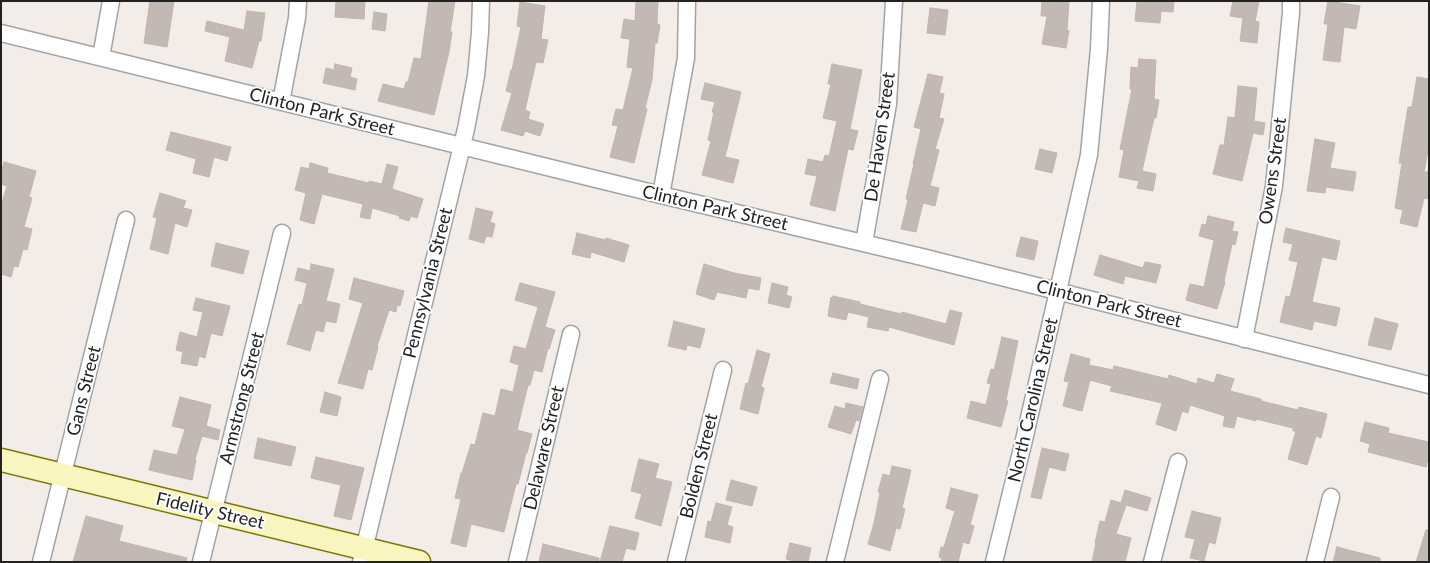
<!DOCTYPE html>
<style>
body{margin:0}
#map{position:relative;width:1430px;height:563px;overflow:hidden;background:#f2ede9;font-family:Lato,sans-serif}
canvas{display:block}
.frame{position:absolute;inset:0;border:2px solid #222;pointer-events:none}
</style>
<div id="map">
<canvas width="1430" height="563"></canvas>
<div class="frame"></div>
</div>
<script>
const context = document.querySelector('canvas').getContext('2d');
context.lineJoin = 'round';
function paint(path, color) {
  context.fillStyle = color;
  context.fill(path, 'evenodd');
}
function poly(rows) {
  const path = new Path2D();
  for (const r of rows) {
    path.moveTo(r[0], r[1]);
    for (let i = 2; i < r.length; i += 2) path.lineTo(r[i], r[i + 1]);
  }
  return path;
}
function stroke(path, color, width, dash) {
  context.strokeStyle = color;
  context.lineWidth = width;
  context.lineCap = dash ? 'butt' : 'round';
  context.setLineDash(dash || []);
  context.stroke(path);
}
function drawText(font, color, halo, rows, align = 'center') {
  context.font = font + ' Lato,sans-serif';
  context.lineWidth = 4;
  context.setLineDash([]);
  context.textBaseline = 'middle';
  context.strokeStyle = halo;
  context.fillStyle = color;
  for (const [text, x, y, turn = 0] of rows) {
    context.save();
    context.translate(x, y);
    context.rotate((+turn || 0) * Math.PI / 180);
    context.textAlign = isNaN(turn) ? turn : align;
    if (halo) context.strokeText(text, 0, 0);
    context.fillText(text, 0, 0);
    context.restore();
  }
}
const building = poly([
 [150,1,174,1,167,47,144,43,150,1],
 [336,1,365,1,364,19,335,17,336,1],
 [429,1,455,1,450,32,452,32,449,52,434,115,378,101,383,84,404,89,406,82,408,82,414,58,421,59,429,1],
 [636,1,658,1,657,24,660,25,657,43,655,43,652,80,645,108,647,109,634,163,610,157,618,126,612,125,616,109,623,110,633,68,627,67,630,39,621,38,624,19,635,21,636,1],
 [1050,1,1069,1,1067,30,1069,31,1066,48,1042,44,1047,16,1041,16,1042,2,1050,3,1050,1],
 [1137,1,1174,1,1173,12,1161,11,1160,23,1135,21,1137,1],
 [1233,1,1259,1,1255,21,1259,22,1257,43,1240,41,1243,18,1230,16,1233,1],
 [1328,1,1360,6,1356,29,1344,27,1340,62,1323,60,1328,24,1324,24,1328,1],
 [520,2,545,6,541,39,548,40,543,63,536,62,525,110,530,112,528,119,544,124,540,136,525,131,523,136,501,130,512,93,506,91,511,70,512,70,521,27,517,26,520,2],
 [930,8,948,10,945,35,927,33,930,8],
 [247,11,265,13,261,41,259,41,252,68,225,61,230,37,205,31,207,21,244,30,247,11],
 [374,12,387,14,385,31,372,29,374,12],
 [1139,59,1156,60,1154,99,1159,100,1156,118,1154,118,1142,171,1156,174,1153,191,1137,188,1139,181,1119,177,1124,150,1120,149,1132,89,1130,89,1131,67,1138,68,1139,59],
 [335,64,352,68,350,77,357,79,355,90,323,83,326,68,334,70,335,64],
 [832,64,862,70,850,129,858,131,853,150,848,149,835,211,810,205,817,176,805,174,808,159,823,162,825,155,829,156,837,121,823,118,831,84,828,84,832,64],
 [928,74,943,77,939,93,944,94,939,118,944,119,935,149,939,150,930,186,939,188,935,206,923,203,916,232,901,229,908,200,906,199,914,164,913,164,921,129,914,127,928,74],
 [1417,77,1429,79,1429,145,1424,172,1429,172,1429,190,1427,199,1424,198,1417,227,1400,223,1403,210,1395,208,1402,163,1399,163,1408,107,1412,107,1417,77],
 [705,83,741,92,725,157,739,160,733,183,702,175,711,141,708,140,714,112,712,112,715,102,701,99,705,83],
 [1238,86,1257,88,1254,121,1265,123,1263,135,1253,133,1242,181,1213,174,1220,145,1224,145,1228,117,1235,118,1238,86],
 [171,132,231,147,227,161,214,157,209,177,193,173,196,159,166,150,171,132],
 [1315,139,1335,143,1330,168,1356,172,1353,191,1326,187,1325,193,1307,191,1315,139],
 [1040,149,1057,153,1052,173,1035,169,1040,149],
 [4,162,36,171,29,197,32,198,24,227,32,229,27,250,23,249,18,267,14,266,11,277,1,274,1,206,7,186,1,184,1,173,4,162],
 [310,163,328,168,327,173,369,183,369,181,382,184,387,164,398,167,392,189,423,199,417,218,411,216,409,221,399,218,400,216,372,208,370,219,360,217,363,204,322,194,314,224,300,220,306,193,295,190,301,167,309,169,310,163],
 [160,193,186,201,183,208,192,210,187,227,175,223,168,254,150,249,157,218,153,217,160,193],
 [476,208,493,212,490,222,495,224,492,237,486,236,484,243,469,239,476,208],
 [1208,216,1234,222,1232,231,1238,232,1235,245,1232,244,1224,281,1225,282,1217,309,1186,300,1190,284,1204,287,1214,240,1199,236,1202,224,1206,225,1208,216],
 [1286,228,1340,241,1336,260,1322,257,1312,302,1340,308,1336,326,1314,321,1312,330,1280,322,1286,296,1290,297,1298,262,1289,260,1293,244,1283,242,1286,228],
 [577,233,605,240,606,238,629,245,624,262,591,252,590,258,572,254,577,233],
 [1021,237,1038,241,1034,260,1016,256,1021,237],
 [216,243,249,251,243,274,211,266,216,243],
 [1100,255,1143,268,1145,262,1161,265,1156,283,1125,276,1123,284,1094,275,1100,255],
 [311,264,334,269,326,301,340,304,336,323,326,321,323,332,316,330,310,351,287,344,299,304,302,305,307,283,295,280,298,268,310,271,311,264],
 [704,264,734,273,761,278,759,290,748,288,746,298,717,292,714,300,696,294,704,264],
 [354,278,404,291,400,306,397,305,396,312,389,310,377,346,378,347,372,370,368,369,363,389,338,383,363,303,349,299,354,278],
 [520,283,555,292,545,327,555,330,549,349,548,348,542,372,534,370,530,385,528,385,517,430,532,434,527,453,526,453,518,484,516,484,504,532,471,524,466,547,451,543,461,499,455,498,461,473,462,473,471,444,475,445,483,413,495,416,501,389,513,392,519,365,510,362,514,346,526,349,538,307,515,300,520,283],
 [772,283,788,287,786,295,792,297,789,308,768,303,772,283],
 [833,296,860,302,860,304,901,314,902,312,946,324,950,310,962,313,954,345,889,327,888,331,867,327,869,317,848,312,846,320,828,316,831,297,832,298,833,296],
 [196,298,230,306,222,336,211,333,205,358,199,356,197,366,181,363,183,352,176,350,180,332,197,337,203,312,193,310,196,298],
 [1375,318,1398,324,1391,350,1368,345,1375,318],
 [674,321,705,329,700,348,687,345,686,350,668,346,674,321],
 [1002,337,1018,341,1006,400,1008,401,1001,427,967,418,971,401,986,405,991,384,987,383,991,369,994,370,1002,337],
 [757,350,770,354,761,387,764,388,758,414,740,409,746,383,748,384,757,350],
 [1071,354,1090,359,1089,365,1113,370,1114,366,1168,379,1169,375,1197,384,1198,378,1214,383,1217,374,1234,379,1230,391,1261,399,1261,401,1298,410,1299,407,1327,414,1321,438,1316,436,1307,465,1288,459,1296,431,1293,431,1293,428,1256,419,1256,421,1237,416,1234,428,1223,426,1225,416,1190,405,1188,413,1182,411,1176,431,1156,424,1162,403,1110,391,1112,386,1090,380,1082,411,1063,406,1069,382,1064,381,1071,354],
 [833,373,859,379,857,389,830,383,833,373],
 [325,392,341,397,337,416,320,412,325,392],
 [180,397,211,405,206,426,220,430,218,440,202,436,195,459,196,460,192,480,149,470,154,450,177,455,185,429,172,426,180,397],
 [846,403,863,407,859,421,856,420,851,434,828,427,835,406,845,409,846,403],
 [1365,422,1389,428,1388,433,1429,442,1429,454,1426,467,1368,452,1370,444,1360,441,1365,422],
 [258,438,296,447,291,466,254,458,258,438],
 [1042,448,1069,454,1065,471,1049,467,1041,499,1031,497,1042,448],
 [316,457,364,468,351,520,334,516,341,485,311,478,316,457],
 [639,459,659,464,655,478,672,482,661,526,635,518,642,494,631,491,639,459],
 [892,466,911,470,902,508,905,509,900,529,896,528,890,551,868,544,874,523,880,493,878,492,883,474,890,476,892,466],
 [731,480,757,487,752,506,726,500,731,480],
 [951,488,978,495,970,525,974,526,969,544,963,542,958,562,941,562,942,558,939,557,941,547,944,547,955,511,946,508,951,488],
 [1125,490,1151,498,1147,511,1126,505,1116,534,1131,538,1125,562,1092,562,1096,543,1095,543,1100,521,1105,522,1111,500,1121,503,1125,490],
 [716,503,732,507,727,525,733,527,730,543,705,537,708,521,711,522,716,503],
 [1192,511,1221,518,1215,544,1209,542,1204,561,1190,558,1195,539,1185,537,1192,511],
 [86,516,123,526,119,541,187,558,186,562,73,562,86,516],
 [610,526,639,533,635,550,626,548,622,562,600,562,610,526],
 [1426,530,1429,530,1429,562,1416,562,1426,530],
 [790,543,811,548,808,562,798,562,786,559,790,543],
 [543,544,599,558,599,562,539,562,543,544],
 [1337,547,1380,558,1380,562,1333,562,1337,547]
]);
paint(building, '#c2b9b5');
stroke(building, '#c3b2ab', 1);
const street = poly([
 [1,33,661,195,922,257,1429,385],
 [101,57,111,1],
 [281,102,297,18,298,1],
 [661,195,686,58,687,1],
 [864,243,888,104,894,1],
 [1244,339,1274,186,1291,13,1291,1],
 [41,562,126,220],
 [201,562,282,233],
 [361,562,466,129,476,76,480,32,481,1],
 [517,562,571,334],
 [676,562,723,370],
 [835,562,880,379],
 [994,562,1024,440,1089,155,1099,49,1101,1],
 [1152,562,1178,462],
 [1315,562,1331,497]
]);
const secondary = poly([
 [1,460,419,562]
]);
stroke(street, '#a3a3a3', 19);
stroke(secondary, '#7a7807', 25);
stroke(street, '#fff', 16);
stroke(secondary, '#f9f5bf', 22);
drawText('18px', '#222', '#fff', [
 ["Clinton Park Street",322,112,14],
 ["De Haven Street",880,137,-82],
 ["Owens Street",1273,171,-82],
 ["Clinton Park Street",715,208,13],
 ["Pennsylvania Street",428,283,-76],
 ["Clinton Park Street",1109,304,14],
 ["Gans Street",84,391,-76],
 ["Armstrong Street",242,398,-76],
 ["North Carolina Street",1033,400,-77],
 ["Delaware Street",544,448,-77],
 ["Bolden Street",699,466,-76],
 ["Fidelity Street",210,511,13]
]);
</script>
